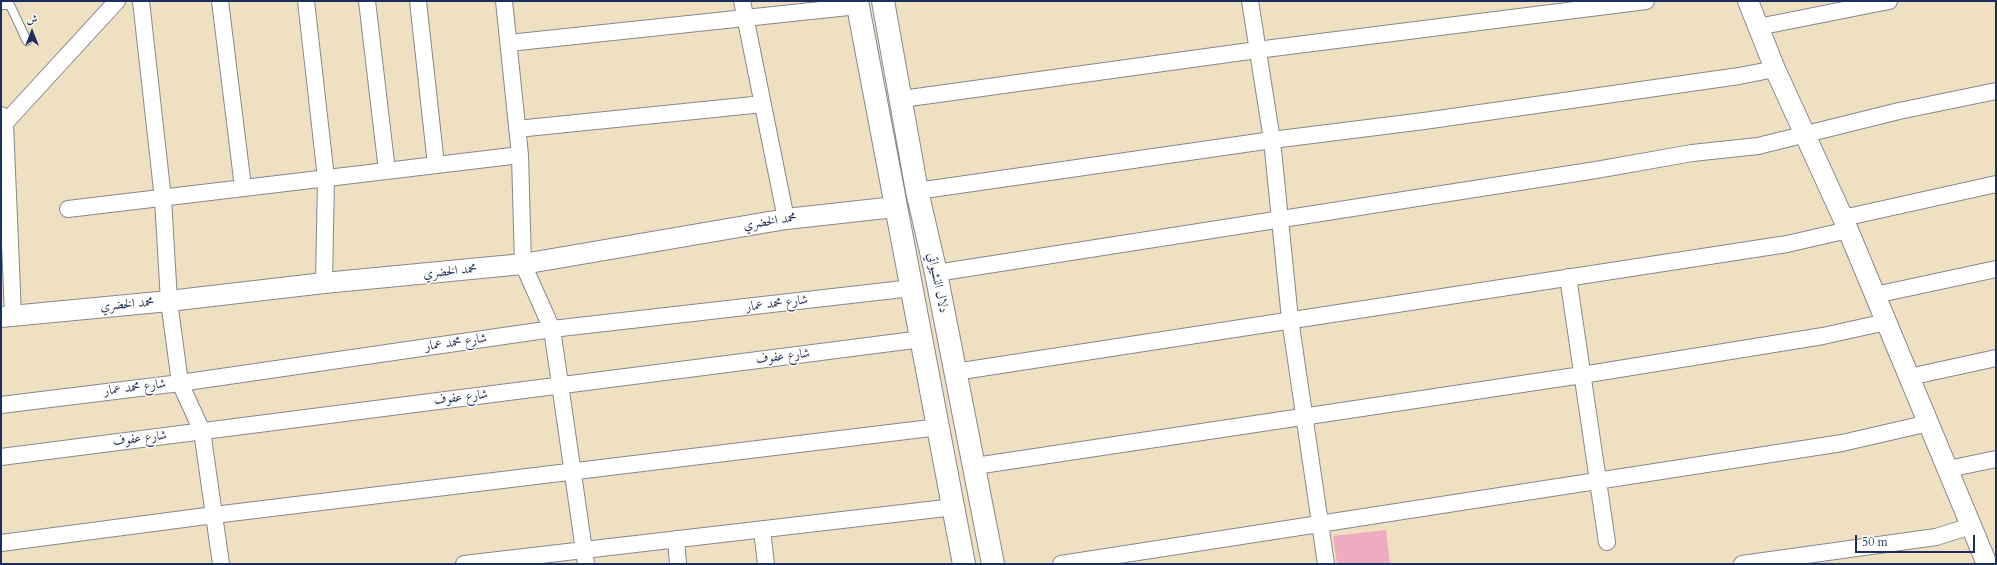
<!DOCTYPE html>
<meta charset="utf-8">
<style>
body{margin:0}
#map{position:relative;width:1997px;height:565px;overflow:hidden;background:#f0e0c2;font-family:Cardo,Amiri,serif}
canvas{display:block}
.frame{position:absolute;inset:0;border:2px solid #1b2f5e;pointer-events:none}
.north{position:absolute;left:12px;top:12px;width:40px;height:40px;-webkit-text-stroke:3px #fdfcf7;paint-order:stroke;rotate:0deg;font-size:11px;font-weight:700;line-height:16px;text-align:center;color:#1b2f5e}
.north::after{content:'';display:block;margin:auto;width:14px;height:18px;background:#1b2f5e;clip-path:polygon(50% 0,100% 100%,50% 72%,0 100%)}
.scale{position:absolute;left:1855px;top:535px;width:120px;height:18px;box-sizing:border-box;border:2px solid #1b2f5e;border-top:0;padding-left:5px;font-size:12px;line-height:14px;white-space:nowrap;color:#1b2f5e;-webkit-text-stroke:3px #fdfcf7;paint-order:stroke}
</style>
<div id="map">
<canvas width="1997" height="565"></canvas>
<div class="frame"></div>
<div class="north">ش</div>
<div class="scale">50 m</div>
</div>
<script>
const context = document.querySelector('canvas').getContext('2d');
context.lineJoin = 'round';
function paint(path, color) {
  context.fillStyle = color;
  context.fill(path, 'evenodd');
}
function poly(rows) {
  const path = new Path2D();
  for (const r of rows) {
    path.moveTo(r[0], r[1]);
    for (let i = 2; i < r.length; i += 2) path.lineTo(r[i], r[i + 1]);
  }
  return path;
}
function stroke(path, color, width, dash) {
  context.strokeStyle = color;
  context.lineWidth = width;
  context.lineCap = dash ? 'butt' : 'round';
  context.setLineDash(dash || []);
  context.stroke(path);
}
function drawText(font, color, halo, rows, align = 'center') {
  context.font = font + ' Cardo,Amiri,serif';
  context.lineWidth = 3;
  context.setLineDash([]);
  context.textBaseline = 'middle';
  context.strokeStyle = halo;
  context.fillStyle = color;
  for (const [text, x, y, turn = 0] of rows) {
    context.save();
    context.translate(x, y);
    context.rotate((+turn || 0) * Math.PI / 180);
    context.textAlign = isNaN(turn) ? turn : align;
    if (halo) context.strokeText(text, 0, 0);
    context.fillText(text, 0, 0);
    context.restore();
  }
}
paint(poly([
 [1386,530,1390,564,1337,564,1333,536]
]), '#efabc1');
const service = poly([
 [1,5,10,5,27,41]
]);
const minor = poly([
 [141,1,163,199,169,301,180,383,202,431,221,564],
 [220,1,243,187],
 [306,1,326,178,324,283],
 [367,1,387,171],
 [418,1,436,165],
 [504,1,520,155,523,264,552,329,586,564],
 [742,1,786,219],
 [1250,1,1272,140,1290,319,1326,564],
 [1758,27,1889,1],
 [509,43,858,6],
 [902,99,1257,50,1646,1],
 [1,115,5,123,13,315],
 [5,123,117,1],
 [517,129,763,104],
 [917,191,1272,140,1424,121,1739,76,1775,69],
 [68,209,520,155],
 [1843,218,1996,184],
 [936,273,1596,170,1692,153,1758,146,1899,111,1996,91],
 [1568,277,1607,542],
 [1875,295,1996,269],
 [955,372,1787,244,1848,230],
 [1909,377,1996,358],
 [1,405,180,383,552,329,912,288],
 [1,457,922,339],
 [975,466,1582,375,1823,336,1886,322],
 [1948,469,1996,459],
 [762,530,766,564],
 [676,539,678,564],
 [1,543,214,515,939,427],
 [464,564,954,507],
 [1061,564,1842,443,1929,423],
 [1742,564,1936,537,1971,526]
]);
const tertiary = poly([
 [1748,1,1775,69,1843,218,1987,564],
 [1,317,169,301,324,283,523,264,786,219,895,207]
]);
const primary = poly([
 [857,1,964,564],
 [883,1,917,191,936,273,993,564]
]);
stroke(service, '#868890', 10);
stroke(minor, '#868890', 18);
stroke(tertiary, '#868890', 22);
stroke(primary, '#868890', 24);
stroke(service, '#fff', 8);
stroke(minor, '#fff', 16);
stroke(tertiary, '#fff', 20);
stroke(primary, '#fff', 22);
drawText('13px', '#1b2f5e', '#fdfcf7', [
 ["محمد الخضري",770,222,-9],
 ["محمد الخضري",450,272,-6],
 ["دلال النشيواتي",937,283,78],
 ["شارع محمد عمار",777,304,-7],
 ["محمد الخضري",127,305,-5],
 ["شارع محمد عمار",456,343,-8],
 ["شارع عفوف",783,357,-7],
 ["شارع محمد عمار",135,388,-7],
 ["شارع عفوف",461,398,-7],
 ["شارع عفوف",140,439,-7]
]);
</script>
